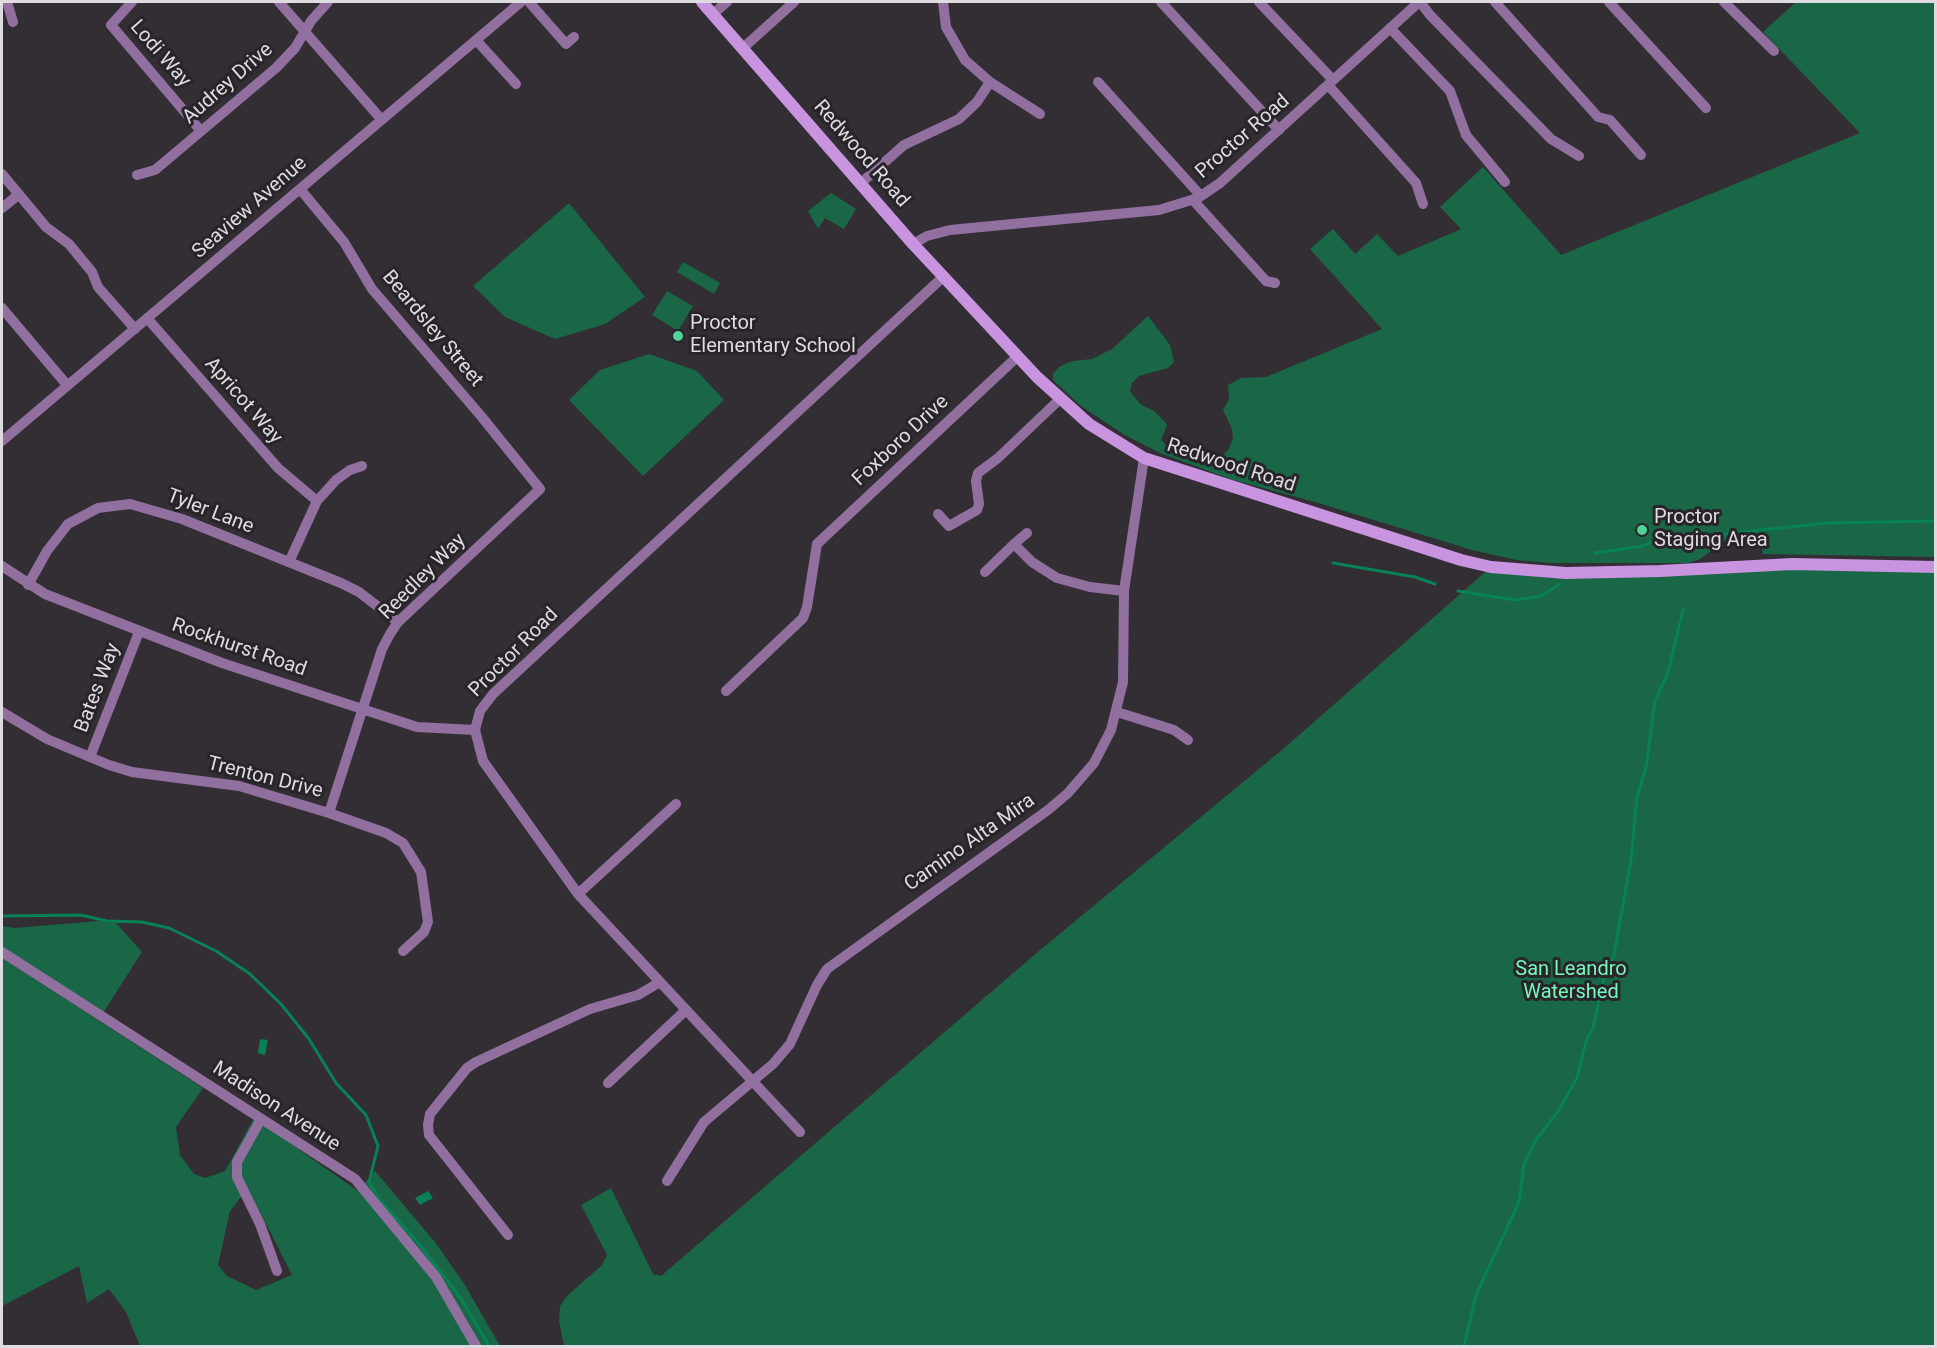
<!DOCTYPE html>
<style>
body{margin:0}
#map{position:relative;width:1937px;height:1348px;overflow:hidden;background:#322e34;font-family:Roboto,sans-serif}
canvas{display:block}
.frame{position:absolute;inset:0;border:3px solid #dedce0;pointer-events:none}
</style>
<div id="map">
<canvas width="1937" height="1348"></canvas>
<div class="frame"></div>
</div>
<script>
const context = document.querySelector('canvas').getContext('2d');
context.lineJoin = 'round';
function paint(path, color) {
  context.fillStyle = color;
  context.fill(path, 'evenodd');
}
function poly(rows) {
  const path = new Path2D();
  for (const r of rows) {
    path.moveTo(r[0], r[1]);
    for (let i = 2; i < r.length; i += 2) path.lineTo(r[i], r[i + 1]);
  }
  return path;
}
function stroke(path, color, width, dash) {
  context.strokeStyle = color;
  context.lineWidth = width;
  context.lineCap = dash ? 'butt' : 'round';
  context.setLineDash(dash || []);
  context.stroke(path);
}
function drawText(font, color, halo, rows, align = 'center') {
  context.font = font + ' Roboto,sans-serif';
  context.lineWidth = 6;
  context.setLineDash([]);
  context.textBaseline = 'middle';
  context.strokeStyle = halo;
  context.fillStyle = color;
  for (const [text, x, y, turn = 0] of rows) {
    context.save();
    context.translate(x, y);
    context.rotate((+turn || 0) * Math.PI / 180);
    context.textAlign = isNaN(turn) ? turn : align;
    if (halo) context.strokeText(text, 0, 0);
    context.fillText(text, 0, 0);
    context.restore();
  }
}
paint(poly([
 [1796,2,1935,2,1935,557,1763,554,1760,541,1752,536,1727,539,1700,559,1689,563,1552,563,1516,560,1472,550,1315,502,1230,479,1160,453,1123,434,1081,406,1053,380,1053,374,1059,367,1072,361,1092,359,1112,349,1148,316,1170,345,1174,362,1168,368,1139,376,1132,383,1130,391,1140,404,1154,411,1165,422,1167,425,1161,440,1170,449,1205,460,1218,460,1228,450,1233,439,1232,429,1223,410,1229,399,1228,385,1241,378,1266,377,1382,329,1310,249,1333,229,1355,254,1377,234,1398,256,1461,229,1440,207,1483,167,1561,255,1860,133,1763,32],
 [831,193,856,209,844,229,825,218,818,229,808,211],
 [569,203,645,297,605,324,555,339,505,317,473,286],
 [683,262,720,283,714,294,677,272],
 [667,291,693,306,678,331,652,315],
 [649,354,697,371,724,400,643,476,569,400,600,370],
 [1491,567,1566,573,1935,567,1935,1346,564,1346,559,1321,560,1306,568,1295,602,1265,607,1255,581,1205,611,1188,653,1274,661,1276,1033,956,1283,749],
 [99,921,116,923,142,952,103,1013,2,947,2,926,15,928],
 [2,958,203,1088,176,1127,180,1155,194,1174,205,1178,225,1171,254,1118,358,1191,375,1171,435,1242,465,1285,500,1346,140,1346,126,1312,109,1289,87,1303,79,1266,2,1306],
 [248,1188,292,1275,256,1290,227,1276,218,1265,230,1211]
]), '#196746');
paint(poly([
 [260,1039,268,1040,265,1055,258,1053],
 [428,1191,433,1198,420,1205,415,1198]
]), '#078155');
stroke(poly([
 [1595,553,1643,546,1662,537,1705,536,1827,523,1936,521],
 [1333,563,1415,577,1435,584],
 [1458,591,1515,600,1541,596,1560,584],
 [2,916,81,915,107,921,142,922,169,928,216,951,250,974,281,1004,309,1039,336,1083,366,1115,378,1146,369,1182,381,1201,419,1244,462,1300,489,1346],
 [1464,1346,1476,1295,1519,1202,1524,1164,1536,1140,1557,1113,1577,1078,1586,1041,1593,1028,1604,977,1614,955,1631,860,1637,797,1646,767,1655,701,1668,672,1683,610]
]), '#078155', 3);
stroke(poly([
 [7,2,13,22],
 [132,2,111,25,201,131],
 [279,2,381,119],
 [529,2,566,44,574,37],
 [943,2,946,27,965,60,990,82,1040,114],
 [1161,2,1279,130],
 [1259,2,1333,80],
 [1420,2,1430,15,1551,139,1579,156],
 [1495,2,1598,117,1610,120,1641,155],
 [1609,2,1706,108],
 [1724,2,1774,51],
 [713,14,727,2],
 [1390,28,1450,91,1466,135,1505,182],
 [476,40,516,84],
 [743,48,794,2],
 [1098,82,1201,196],
 [1328,85,1416,183,1423,204],
 [2,174,46,227,69,244,92,272,98,287,135,329],
 [137,175,155,170,276,68,295,48,311,21,328,2],
 [861,183,904,145,959,119,977,102,990,82],
 [300,189,344,242,372,289,481,416,540,489,398,622,390,634,382,649,329,813],
 [1193,200,1266,281,1275,283],
 [2,208,18,195],
 [913,244,927,236,950,230,1159,210,1198,198,1220,183,1419,2],
 [2,308,67,385],
 [147,318,278,468,317,501],
 [2,441,521,2],
 [938,514,949,526,977,510,979,504,976,481,978,473,998,458,1060,399],
 [1014,544,1027,533],
 [289,562,317,501,336,480,350,470,362,466],
 [2,566,45,594,222,663,417,727,475,730],
 [985,572,1014,544,1032,562,1057,578,1090,587,1124,591],
 [28,585,47,551,68,524,98,508,130,504,182,519,341,583,359,592,398,622],
 [726,691,803,618,807,607,817,544,1017,357],
 [2,712,47,739,109,765,132,772,239,786,329,813,386,833,403,843,421,872,428,922,424,932,403,951],
 [1117,712,1174,730,1188,740],
 [90,757,139,632],
 [578,894,676,804],
 [2,952,355,1179,436,1277,476,1346],
 [608,1083,686,1010],
 [261,1119,237,1162,237,1177,260,1224,277,1271],
 [800,1132,578,894,483,761,475,730,480,711,493,694,943,277],
 [667,1181,704,1122,773,1064,790,1044,817,985,827,969,1048,810,1068,793,1094,763,1111,730,1123,682,1124,591,1144,458],
 [508,1235,429,1135,428,1125,430,1114,467,1068,476,1062,590,1009,638,995,660,982]
]), '#91709f', 10);
stroke(poly([
 [702,2,913,244,1037,377,1089,424,1144,458,1461,560,1491,567,1566,573,1660,571,1792,564,1936,567]
]), '#c893df', 12);
for (const [x, y, r, color] of [
 [678,336,6,"#4fd399"],
 [1642,530,6,"#4fd399"]
]) {
  const dot = new Path2D();
  dot.arc(x, y, r, 0, 2 * Math.PI);
  context.fillStyle = color;
  context.fill(dot);
  stroke(dot, '#28242a', 2);
}
drawText('20px', '#dedce0', '#28242a', [
 ["Lodi Way",160,54,49],
 ["Audrey Drive",228,84,-41],
 ["Proctor Road",1243,137,-41],
 ["Redwood Road",861,154,49],
 ["Seaview Avenue",250,208,-41],
 ["Beardsley Street",432,329,50],
 ["Apricot Way",243,401,49],
 ["Foxboro Drive",901,441,-43],
 ["Redwood Road",1231,466,18],
 ["Tyler Lane",210,512,21],
 ["Reedley Way",423,577,-45],
 ["Rockhurst Road",239,648,19],
 ["Proctor Road",514,653,-45],
 ["Bates Way",98,688,-69],
 ["Trenton Drive",265,778,14],
 ["Camino Alta Mira",970,843,-35],
 ["Madison Avenue",276,1107,33]
]);
drawText('20px', '#dedce0', '#28242a', [
 ["Proctor",690,324],
 ["Elementary School",690,347],
 ["Proctor",1654,518],
 ["Staging Area",1654,541]
], 'left');
drawText('20px', '#75f9bb', '#28242a', [
 ["San Leandro",1571,970],
 ["Watershed",1571,993]
]);
</script>
